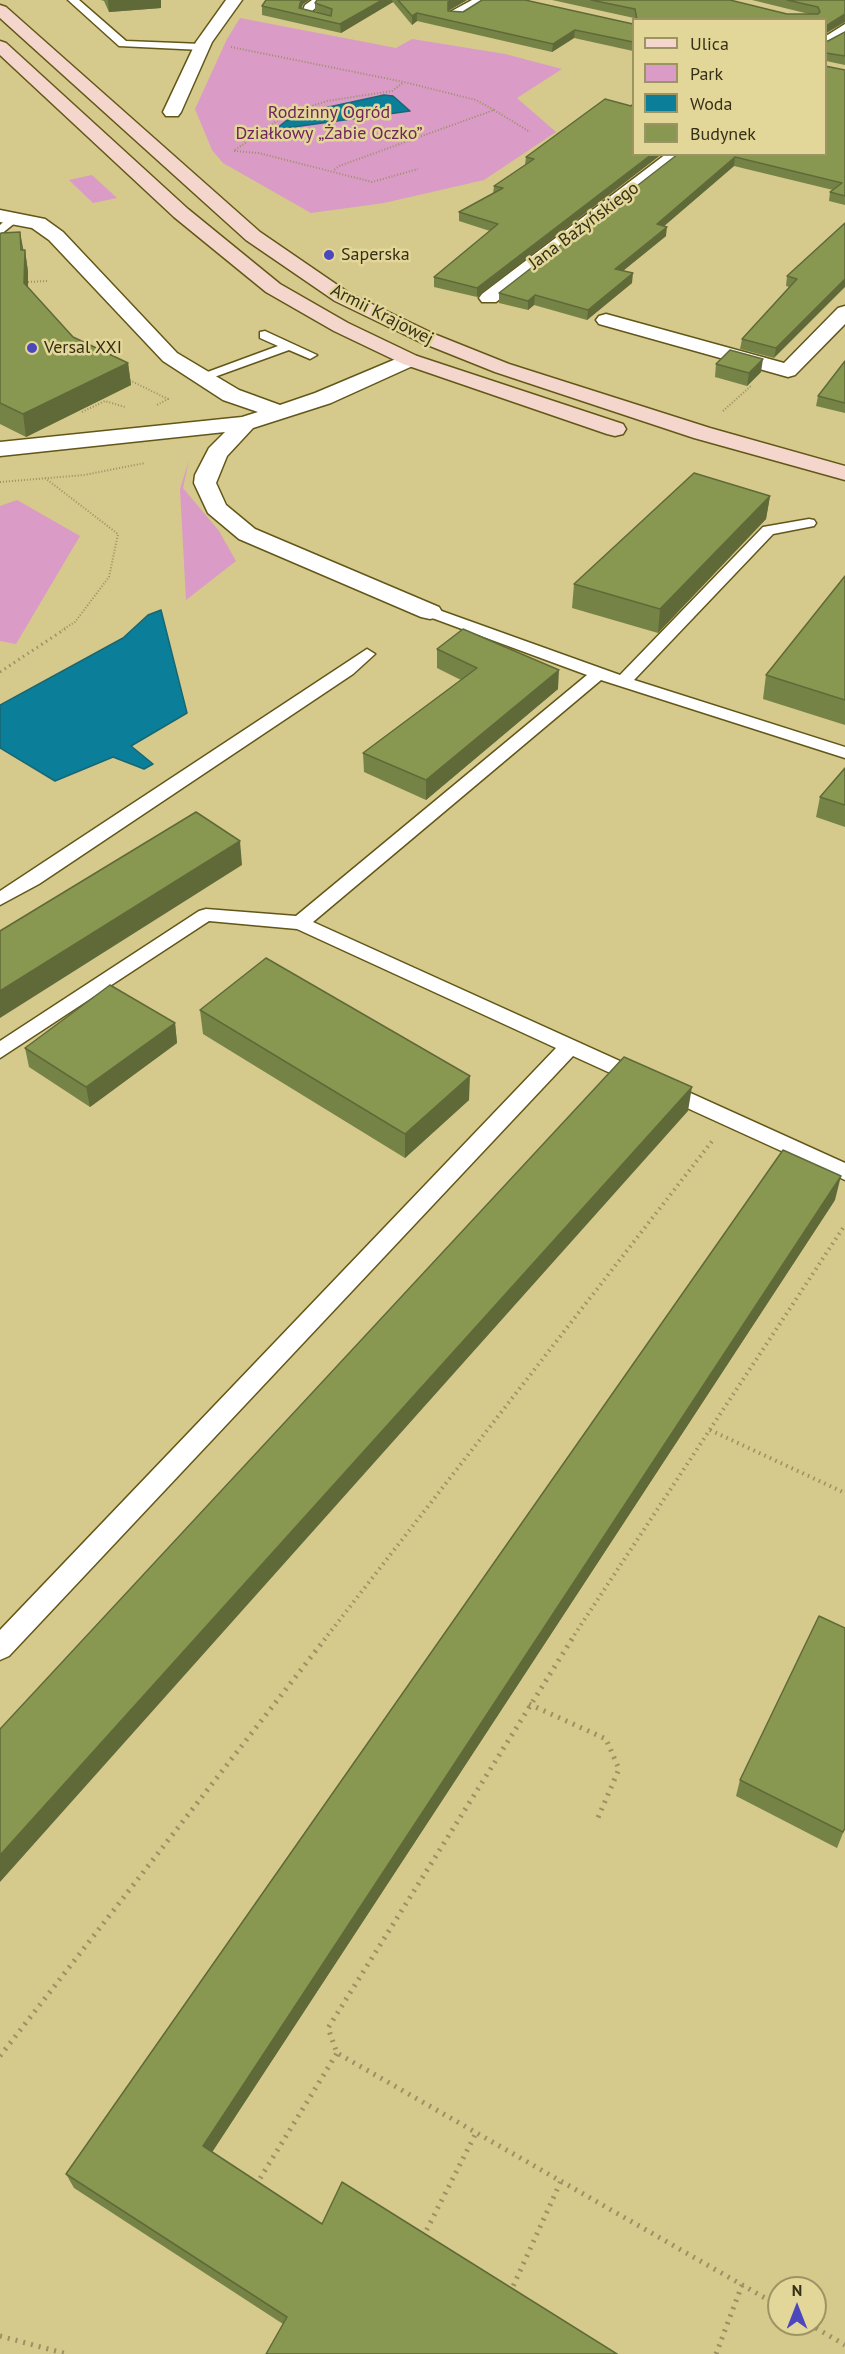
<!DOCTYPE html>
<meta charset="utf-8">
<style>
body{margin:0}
#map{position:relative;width:845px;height:2354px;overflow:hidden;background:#d5c98c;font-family:"PT Sans",sans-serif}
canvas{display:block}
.legend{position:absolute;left:632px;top:18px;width:195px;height:138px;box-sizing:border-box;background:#e2d698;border:2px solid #9d9464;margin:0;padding:8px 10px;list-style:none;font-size:18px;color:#353017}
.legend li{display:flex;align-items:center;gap:12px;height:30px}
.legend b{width:30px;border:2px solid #9d9464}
.north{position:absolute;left:767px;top:2276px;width:60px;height:60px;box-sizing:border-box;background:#e2d698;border:2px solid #9d9464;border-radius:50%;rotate:0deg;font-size:16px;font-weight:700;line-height:24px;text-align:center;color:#353017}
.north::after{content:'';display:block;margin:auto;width:21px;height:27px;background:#4c47bd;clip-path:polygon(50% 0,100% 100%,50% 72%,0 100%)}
</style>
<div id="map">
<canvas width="845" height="2354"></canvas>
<ul class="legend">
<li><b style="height:8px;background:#f4d6cc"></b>Ulica</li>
<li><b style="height:16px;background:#da9bc6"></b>Park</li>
<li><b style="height:16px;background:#0b7f99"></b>Woda</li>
<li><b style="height:16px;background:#899851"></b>Budynek</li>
</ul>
<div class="north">N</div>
</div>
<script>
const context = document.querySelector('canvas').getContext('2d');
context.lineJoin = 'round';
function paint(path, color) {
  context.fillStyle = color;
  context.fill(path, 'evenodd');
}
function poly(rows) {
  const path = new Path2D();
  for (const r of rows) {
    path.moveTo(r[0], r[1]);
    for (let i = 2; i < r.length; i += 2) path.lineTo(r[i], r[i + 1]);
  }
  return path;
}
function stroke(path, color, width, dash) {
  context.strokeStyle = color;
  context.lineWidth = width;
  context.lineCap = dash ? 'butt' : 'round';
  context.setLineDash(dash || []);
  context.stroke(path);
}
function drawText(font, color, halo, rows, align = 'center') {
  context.font = font + ' "PT Sans",sans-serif';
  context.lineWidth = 5;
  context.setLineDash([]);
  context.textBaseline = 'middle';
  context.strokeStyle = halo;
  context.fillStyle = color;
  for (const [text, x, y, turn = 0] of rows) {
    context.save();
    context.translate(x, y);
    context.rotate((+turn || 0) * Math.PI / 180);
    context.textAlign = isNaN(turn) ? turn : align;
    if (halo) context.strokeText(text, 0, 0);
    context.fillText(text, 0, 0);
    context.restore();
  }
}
paint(poly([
 [240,18,396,48,412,39,505,54,562,69,517,98,556,132,484,180,384,203,311,213,223,163,212,150,195,109,227,39],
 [92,175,117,198,93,203,69,180],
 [189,460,183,488,219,531,236,561,186,600,180,489],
 [17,500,80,536,16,644,0,641,0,506]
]), '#da9bc6');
const water = poly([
 [384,95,393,96,410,111,286,128,267,136,286,121,306,112,384,95],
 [161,610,187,713,131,746,153,764,144,769,113,757,55,781,0,748,0,705,123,638,148,615,161,610]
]);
paint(water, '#0b7f99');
stroke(water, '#186772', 1.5);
const service = poly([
 [68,0,79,0,126,41,202,44,207,47,202,50,119,46,68,0],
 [312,0,324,0,311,12,330,19,330,23,301,15,305,5,312,0],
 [11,215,21,218,0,235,0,225,11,215],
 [265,331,317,355,310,359,289,350,206,380,196,380,194,377,278,346,260,338,260,332,265,331],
 [809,519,814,520,816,523,814,526,773,534,634,680,845,747,845,758,601,680,313,922,845,1163,845,1180,573,1056,9,1656,0,1660,0,1630,556,1048,297,929,209,921,0,1058,0,1041,199,911,206,909,296,916,587,675,424,615,422,612,424,609,436,609,620,675,763,527,809,519],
 [367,649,375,654,353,674,39,884,0,905,0,891,367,649]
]);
const minor = poly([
 [226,0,242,0,212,42,181,112,178,116,166,116,163,112,196,42,226,0],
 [472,0,491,0,462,18,450,18,448,15,450,12,472,0],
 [845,24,845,37,826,48,826,36,845,24],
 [666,154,687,154,496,302,482,302,479,298,482,294,666,154],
 [0,210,45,219,63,232,177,353,239,390,280,405,315,393,403,356,417,356,420,360,417,364,331,403,253,428,227,456,216,483,226,505,255,529,439,607,442,612,439,617,430,619,421,617,239,539,208,513,194,483,195,475,209,448,225,432,0,456,0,442,242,417,258,412,223,400,163,361,49,240,32,228,0,222,0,210],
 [845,306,845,324,795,375,788,377,599,324,596,320,599,316,606,314,784,363,838,308,845,306]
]);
const secondary = poly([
 [0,5,6,7,260,232,349,293,434,334,509,364,710,428,845,466,845,480,694,438,495,372,420,342,335,301,246,240,0,18,0,5],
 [0,41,6,43,188,209,280,284,348,323,417,356,623,424,626,429,623,434,615,436,607,434,403,364,334,331,266,292,174,217,0,55,0,41]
]);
stroke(service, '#625718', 3);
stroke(minor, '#625718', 3);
stroke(secondary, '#625718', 3);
stroke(poly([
 [231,47,404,82,476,100,494,110,339,166,333,171],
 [494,110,530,132],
 [235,150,287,114,327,101,392,91,404,82],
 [234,151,259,153,372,182,418,169],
 [28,282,47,281],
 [127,379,168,399,157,405],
 [723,411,751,386],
 [82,412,105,401,125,407],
 [45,478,118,534,109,577,75,622,62,630],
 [0,482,84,475,145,463]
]), '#9b9162', 2, [1, 2]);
stroke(poly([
 [0,672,65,629]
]), '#9b9162', 3, [1.5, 4]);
stroke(poly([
 [710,1430,845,1493],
 [324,1640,713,1140],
 [571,1640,845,1225]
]), '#9b9162', 4, [1.5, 4.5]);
stroke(poly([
 [572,1639,328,2028,337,2053,779,2306],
 [529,1704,606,1739,619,1769,597,1820],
 [0,2056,325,1639],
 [256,2185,337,2053],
 [423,2237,476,2133],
 [510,2293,561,2181],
 [809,2324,845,2345],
 [0,2336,67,2354],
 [716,2354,742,2285]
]), '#9b9162', 5, [2, 6]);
paint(service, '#fff');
paint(minor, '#fff');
paint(secondary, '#f4d6cc');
paint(poly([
 [101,0,161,0,161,8,109,12,104,1],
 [266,0,309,0,303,4,301,8,323,14,315,11,315,3,317,0,467,0,448,11,633,24,633,51,574,38,552,52,417,21,412,25,393,2,341,33,262,15,262,6],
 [552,0,730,0,787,14,809,14,752,0,845,0,825,20,635,20,634,18],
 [845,32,845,65,826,61,825,41,828,41],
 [845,70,845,205,829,201,830,192,833,190,734,166,664,226,666,236,623,271,632,283,587,320,534,305,528,310,499,303,499,293],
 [631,106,477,297,434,287,434,277,490,231,459,221,459,212,493,194,494,186,525,165,526,157],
 [845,223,774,358,740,349,742,339,789,287,786,286,787,276],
 [0,234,23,250,25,250,28,272,28,287,73,337,128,363,131,385,26,437,0,424],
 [845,361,845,413,816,406,818,396],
 [716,364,761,372,747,386,715,377],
 [770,496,766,519,658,633,572,608,574,584],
 [845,576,845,725,763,699,766,675],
 [437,649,558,689,426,800,364,772,363,753,461,680,437,668],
 [845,768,845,827,816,817,820,797],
 [200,1010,469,1100,405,1158,203,1034],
 [175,1023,177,1043,90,1107,29,1067,25,1048],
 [835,1200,212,2152,322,2224,617,2354,283,2324,74,2188,66,2174],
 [740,1780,845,1828,837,1848,736,1796]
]), '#768346');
paint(poly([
 [108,0,161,0,161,8,109,12],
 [301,0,309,0,303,4,299,16,299,8],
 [382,0,392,0,393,2,341,33,340,24],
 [453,0,467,0,448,11,448,2],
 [417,13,417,21,412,25,412,16],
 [845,14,845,22,825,34,826,26],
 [575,30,574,38,552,52,553,44],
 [652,154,662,154,477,297,477,288],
 [735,157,734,166,656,233,657,224],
 [667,227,666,236,614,278,615,269],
 [20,232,24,253,25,250,28,272,28,305,24,283],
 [633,273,632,283,587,320,588,310],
 [845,279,845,287,774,358,776,348],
 [535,295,534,305,528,310,528,301],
 [763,359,761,372,747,386,749,373],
 [128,363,131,385,26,437,23,414],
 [770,496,766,519,658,633,660,609],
 [559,670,558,689,426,800,426,780],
 [240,841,242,865,0,1018,0,991],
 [175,1023,177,1043,90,1107,86,1087],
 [470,1076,469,1100,405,1158,405,1134],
 [692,1087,688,1111,0,1882,0,1855],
 [841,1176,835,1200,207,2160,203,2146]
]), '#606a39');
const building = poly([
 [266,0,301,0,299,8,331,16,332,9,315,3,317,0,382,0,340,24,262,6,266,0],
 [398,0,453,0,448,2,448,11,463,12,482,0,525,0,633,24,633,42,575,30,553,44,417,13,412,16,398,0],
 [591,0,730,0,787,14,818,14,820,12,818,7,787,0,845,0,845,14,826,26,825,41,825,20,637,20,635,9,591,0],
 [845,32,845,56,826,53,825,66,825,41,828,41,845,32],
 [825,66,845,70,845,196,830,192,842,183,735,157,657,224,667,227,615,269,633,273,588,310,535,295,528,301,499,293,678,154,825,154,825,66],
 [605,99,631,106,633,104,633,154,652,154,477,288,434,277,498,224,459,212,503,188,494,186,534,159,526,157,605,99],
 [845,223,845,279,776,348,742,339,797,279,787,276,845,223],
 [20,232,21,250,25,250,24,283,73,337,128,363,23,414,0,403,0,234,1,233,20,232],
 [730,350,763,359,749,373,716,364,730,350],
 [845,361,845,403,818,396,845,361],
 [694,473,770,496,660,609,574,584,694,473],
 [845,576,845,700,766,675,845,576],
 [463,629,559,670,426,780,363,753,477,668,437,649,463,629],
 [845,768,845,805,820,797,845,768],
 [196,812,240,841,0,991,0,931,196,812],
 [266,958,470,1076,405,1134,200,1010,266,958],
 [110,985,175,1023,86,1087,25,1048,110,985],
 [624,1057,692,1087,0,1855,0,1729,624,1057],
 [783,1150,841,1176,203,2146,322,2224,342,2182,617,2354,266,2354,287,2317,66,2174,783,1150],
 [819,1616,845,1628,845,1828,843,1832,740,1780,819,1616]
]);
paint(building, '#899851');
stroke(building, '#606a39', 1.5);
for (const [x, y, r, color] of [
 [329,255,6,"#4c47bd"],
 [32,348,6,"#4c47bd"]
]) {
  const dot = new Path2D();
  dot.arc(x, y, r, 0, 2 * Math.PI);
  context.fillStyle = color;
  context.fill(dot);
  stroke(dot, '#e2d698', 2);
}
drawText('18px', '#71245d', '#e2d698', [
 ["Rodzinny Ogród",329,113],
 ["Działkowy „Żabie Oczko”",329,134]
]);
drawText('18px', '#353017', '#e2d698', [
 ["Jana Bażyńskiego",584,226,-37],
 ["Armii Krajowej",382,315,27]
]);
drawText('18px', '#353017', '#e2d698', [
 ["Saperska",341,255],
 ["Versal XXI",44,348]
], 'left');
</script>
